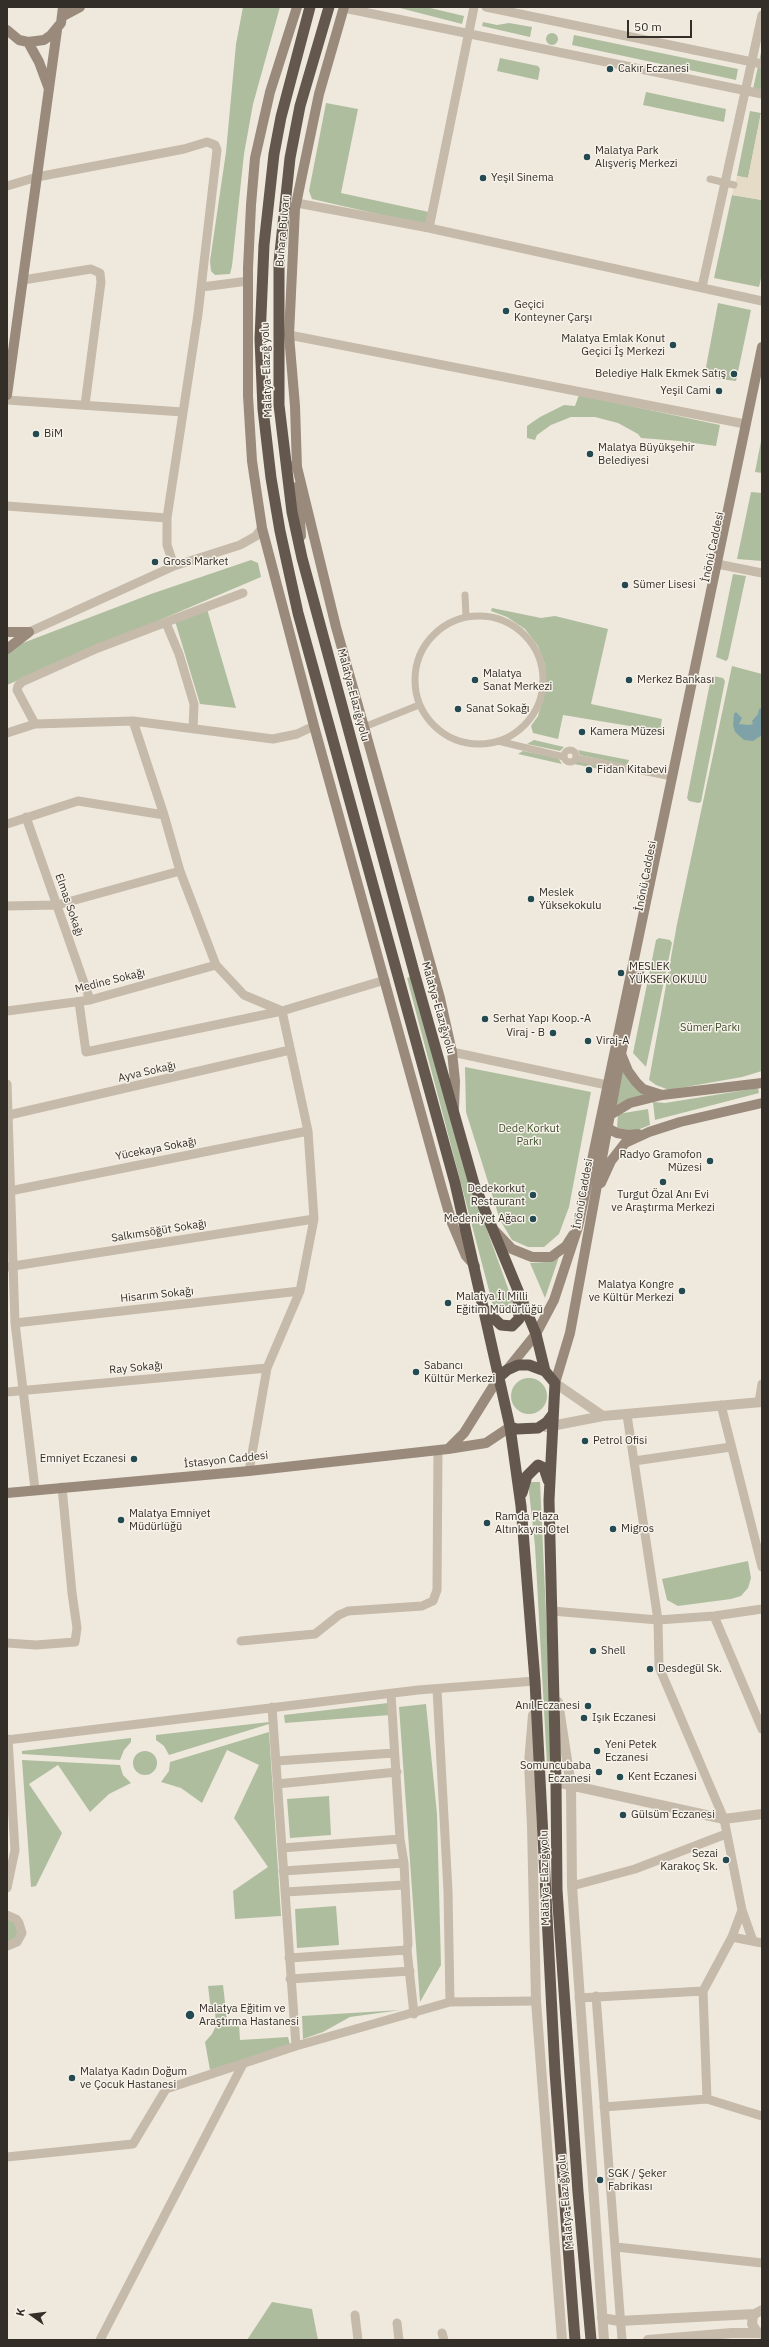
<!DOCTYPE html>
<meta charset="utf-8">
<style>
body{margin:0}
#map{position:relative;width:769px;height:2347px;overflow:hidden;background:#efe9dd;font-family:"IBM Plex Sans",sans-serif}
canvas{display:block}
.frame{position:absolute;inset:0;border:8px solid #342e29;pointer-events:none}
.north{position:absolute;left:12px;top:2295px;width:40px;height:40px;-webkit-text-stroke:3px #f7f2e9;paint-order:stroke;rotate:284deg;font-size:11px;font-weight:700;line-height:16px;text-align:center;color:#342e29}
.north::after{content:'';display:block;margin:auto;width:14px;height:18px;background:#342e29;clip-path:polygon(50% 0,100% 100%,50% 72%,0 100%)}
.scale{position:absolute;left:627px;top:20px;width:65px;height:18px;box-sizing:border-box;border:2px solid #342e29;border-top:0;padding-left:5px;font-size:12px;line-height:14px;white-space:nowrap;color:#342e29;-webkit-text-stroke:3px #f7f2e9;paint-order:stroke}
</style>
<div id="map">
<canvas width="769" height="2347"></canvas>
<div class="frame"></div>
<div class="north">K</div>
<div class="scale">50 m</div>
</div>
<script>
const context = document.querySelector('canvas').getContext('2d');
context.lineJoin = 'round';
function paint(path, color) {
  context.fillStyle = color;
  context.fill(path, 'evenodd');
}
function poly(rows) {
  const path = new Path2D();
  for (const r of rows) {
    if (r.length === 3) {
      path.moveTo(r[0] + r[2], r[1]);
      path.arc(r[0], r[1], r[2], 0, 2 * Math.PI);
      continue;
    }
    path.moveTo(r[0], r[1]);
    for (let i = 2; i < r.length; i += 2) path.lineTo(r[i], r[i + 1]);
  }
  return path;
}
function stroke(path, color, width, dash) {
  context.strokeStyle = color;
  context.lineWidth = width;
  context.lineCap = dash ? 'butt' : 'round';
  context.setLineDash(dash || []);
  context.stroke(path);
}
function drawText(font, color, halo, rows, align = 'center') {
  context.font = font + ' "IBM Plex Sans",sans-serif';
  context.lineWidth = 3;
  context.setLineDash([]);
  context.textBaseline = 'middle';
  context.strokeStyle = halo;
  context.fillStyle = color;
  for (const [text, x, y, turn = 0] of rows) {
    context.save();
    context.translate(x, y);
    context.rotate((+turn || 0) * Math.PI / 180);
    context.textAlign = isNaN(turn) ? turn : align;
    if (halo) context.strokeText(text, 0, 0);
    context.fillText(text, 0, 0);
    context.restore();
  }
}
paint(poly([
 [243,7,280,7,253,104,244,154,232,266,230,274,215,275,211,271,210,261,226,152,236,44],
 [396,7,426,7,464,16,462,24],
 [483,22,497,25,509,23,532,27,530,37,482,26],
 [552,39,6],
 [574,35,738,69,736,80,572,45],
 [762,48,762,91,753,89],
 [500,58,538,66,540,69,538,80,497,71],
 [646,92,726,109,724,122,643,105],
 [326,103,358,109,341,193,429,212,426,225,312,199,309,191],
 [750,111,761,113,748,178,737,176],
 [732,195,762,200,762,274,759,287,714,278],
 [718,303,751,310,736,381,712,378,706,367],
 [579,395,720,425,716,446,679,441,641,438,638,434,618,423,595,417,571,417,551,425,537,435,535,440,527,438,527,426,540,417,564,405,575,406],
 [762,436,762,473,755,472],
 [751,492,762,493,762,561,737,559],
 [251,560,258,563,261,577,7,685,7,654,15,646,151,594],
 [733,574,746,576,728,659,726,661,716,657],
 [492,608,541,618,555,616,608,629,591,704,662,719,660,731,563,715,558,739,533,733,531,726,538,716,546,687,545,665,538,646,525,629,507,617,491,611],
 [207,609,236,708,200,704,175,621],
 [732,666,762,674,762,1071,742,1077,669,1090,656,1085,649,1080,677,924],
 [713,676,723,678,725,681,701,802,698,803,689,801,687,798,711,678],
 [534,740,564,747,560,751,527,744],
 [578,750,629,760,627,765,580,755],
 [523,751,558,758,562,764,518,754],
 [579,760,626,769,625,774,574,764],
 [659,938,670,940,672,943,646,1067,633,1053,656,940],
 [412,976,474,1194,513,1302,496,1317,407,978],
 [465,1067,591,1092,569,1207,559,1234,544,1247,528,1247,512,1240,500,1220,466,1112],
 [622,1070,645,1096,616,1106],
 [758,1088,759,1093,655,1120,653,1102,665,1103],
 [648,1109,650,1125,635,1131,617,1128,618,1114],
 [559,1257,545,1298,530,1263,546,1262],
 [529,1396,18],
 [528,1482,540,1482,553,1765,547,1765,535,1546],
 [748,1561,751,1578,748,1588,741,1596,731,1599,678,1606,667,1600,662,1579],
 [388,1703,390,1715,285,1723,284,1715],
 [426,1704,437,1814,441,1965,420,2002,399,1707],
 [269,1722,269,1724,169,1755,164,1746,156,1740,156,1735],
 [269,1732,281,1916,235,1919,233,1891,268,1867,234,1818,259,1765,227,1750,202,1803,181,1788,161,1782,169,1771,170,1762],
 [131,1738,131,1742,124,1750,120,1760,22,1754,22,1751],
 [145,1763,12],
 [22,1760,120,1765,123,1775,131,1783,109,1794,90,1812,58,1765,29,1784,62,1833,36,1886,31,1887],
 [329,1796,331,1835,290,1838,287,1799],
 [336,1906,339,1945,297,1948,295,1909],
 [7,1918,13,1920,18,1931,15,1938,7,1942],
 [223,1985,227,2020,216,2021,215,2013,210,2003,208,1986],
 [401,2010,350,2017,323,2032,303,2039,302,2016],
 [239,2024,240,2040,288,2037,290,2045,210,2070,205,2042,212,2034,216,2026],
 [272,2302,312,2309,318,2340,247,2340]
]), '#afbd9f');
paint(poly([
 [761,113,762,113,762,200,732,195,737,176,748,178]
]), '#e5dbc6');
paint(poly([
 [762,708,762,735,753,741,744,740,735,732,733,725,734,714,736,712,742,718,739,724,749,725,753,724,752,721,758,714,759,709]
]), '#7fa2a9');
stroke(poly([
 [710,179,734,185],
 [465,595,466,616],
 [479,680,64],
 [364,727,419,705],
 [498,741,564,757],
 [570,756,6],
 [576,758,672,777]
]), '#c6baaa', 7);
stroke(poly([
 [486,7,762,64],
 [344,8,762,94],
 [7,186,37,177,184,149,207,142,215,145,217,150,198,314,167,518,167,545,174,566],
 [297,203,429,228,762,301],
 [429,228,474,7],
 [23,280,91,269,100,273,101,282,85,405],
 [202,287,248,281],
 [702,287,762,15],
 [289,335,745,424],
 [7,400,183,412],
 [7,506,167,518],
 [717,564,762,573],
 [166,623,179,654,194,704,193,729],
 [29,632,174,566,240,545,256,536,262,528],
 [133,721,164,815,180,871,216,965,244,995,282,1011,308,1131,314,1219,300,1291,267,1368,249,1471],
 [35,724,17,690,18,686,22,682,98,648,243,593],
 [7,733,35,724,133,721,273,739,297,734,314,726],
 [26,817,90,1000],
 [7,824,78,801,164,815],
 [7,906,57,905,180,871],
 [79,1002,86,1052,282,1011,385,980],
 [7,1011,90,1000,216,965],
 [452,1052,607,1085],
 [7,1084,15,1323,35,1489],
 [9,1115,290,1050],
 [10,1191,308,1131],
 [7,1267,314,1219],
 [15,1323,300,1291],
 [7,1392,267,1368],
 [759,1402,762,1384],
 [721,1405,762,1567],
 [627,1415,658,1620,659,1667,724,1819,742,1910,732,1937,703,1991],
 [634,1461,731,1447],
 [552,1611,658,1620,714,1616,762,1609],
 [714,1616,762,1729],
 [241,1641,315,1634,339,1615,348,1611,422,1606,433,1601,437,1590,438,1450],
 [7,1643,36,1645,75,1642,77,1628,72,1593,62,1487],
 [437,1689,448,1891,450,2002],
 [391,1694,400,1839,404,1863,408,1944,407,1950,414,2014],
 [272,1707,296,2046],
 [7,1740,418,1690,535,1681],
 [276,1761,394,1753],
 [277,1784,397,1772],
 [282,1848,400,1839],
 [283,1871,404,1863],
 [572,1886,635,1869,726,1834],
 [7,1888,15,1850,8,1739],
 [285,1892,404,1885],
 [742,1910,753,1941],
 [7,1915,16,1919,19,1923,22,1933,17,1942,7,1946],
 [732,1937,762,1943],
 [289,1958,407,1950],
 [290,1979,410,1971],
 [596,1996,622,2340],
 [579,1998,703,1991,707,2099],
 [604,2107,707,2099,762,2116],
 [7,2157,133,2144,166,2089,296,2046,450,2002,536,2001],
 [616,2247,762,2263],
 [355,2315,358,2340],
 [397,2323,399,2340],
 [442,2333,444,2340],
 [100,2340,243,2064]
]), '#c6baaa', 9);
stroke(poly([
 [555,1383,603,1416],
 [546,1427,603,1416,762,1402],
 [558,1702,571,1786,572,1886,604,2340],
 [533,1715,529,1763,532,1826,536,2001,562,2340],
 [556,1782,724,1819,762,1814],
 [762,2310,753,2315,752,2324,756,2331,762,2334],
 [602,2318,619,2321,754,2314],
 [648,2340,732,2333,758,2333]
]), '#c6baaa', 10);
stroke(poly([
 [297,7,270,92,255,158,251,205,248,268,248,396,252,461,262,528,314,726,442,1189,452,1223,466,1256,475,1266],
 [63,16,80,7],
 [7,30,19,40,28,42,44,40,51,35,61,23,63,7],
 [28,42,39,62,49,89],
 [7,395,57,30],
 [296,463,336,627,440,998,452,1052,455,1081,454,1108],
 [297,468,295,406,289,335,295,209,319,94,344,7],
 [298,486,301,536],
 [7,632,29,632],
 [7,649,29,632],
 [621,1054,628,1071,636,1082,643,1089,662,1095,762,1083],
 [638,1134,629,1135,617,1133,605,1127,600,1121,630,1103,662,1095],
 [601,1183,611,1161,625,1143,649,1132,680,1122,762,1103],
 [494,1230,512,1249,532,1257,551,1257,566,1246,573,1235],
 [507,1370,536,1334,554,1300,578,1227,762,347],
 [555,1383,570,1333,621,1054,640,968],
 [448,1449,464,1433,499,1377],
 [7,1493,249,1471,448,1449,486,1443,510,1427]
]), '#998a7c', 10);
stroke(poly([
 [310,7,281,117,274,154,264,245,260,339,263,409,271,478,280,531,298,613,455,1183,510,1427,521,1506,535,1681,555,2072,575,2340],
 [329,7,300,106,290,158,279,262,279,405,292,512,302,558,414,972,474,1184,536,1334,545,1371],
 [484,1309,501,1325,512,1326,519,1319,518,1298],
 [499,1377,507,1370,518,1365,529,1365,545,1371,555,1383,549,1500,556,1782,557,1890,578,2192,591,2340],
 [510,1427,517,1429,538,1428,547,1422,553,1414],
 [522,1493,527,1476,538,1465,544,1468,548,1480]
]), '#64584e', 11);
for (const [x, y, r, color] of [
 [610,69,4,"#234951"],
 [587,157,4,"#234951"],
 [483,178,4,"#234951"],
 [506,311,4,"#234951"],
 [673,345,4,"#234951"],
 [734,374,4,"#234951"],
 [719,391,4,"#234951"],
 [36,434,4,"#234951"],
 [590,454,4,"#234951"],
 [155,562,4,"#234951"],
 [625,585,4,"#234951"],
 [475,680,4,"#234951"],
 [629,680,4,"#234951"],
 [458,709,4,"#234951"],
 [582,732,4,"#234951"],
 [589,770,4,"#234951"],
 [531,899,4,"#234951"],
 [621,973,4,"#234951"],
 [485,1019,4,"#234951"],
 [553,1033,4,"#234951"],
 [588,1041,4,"#234951"],
 [710,1161,4,"#234951"],
 [663,1182,4,"#234951"],
 [533,1195,4,"#234951"],
 [533,1219,4,"#234951"],
 [682,1291,4,"#234951"],
 [448,1303,4,"#234951"],
 [416,1372,4,"#234951"],
 [585,1441,4,"#234951"],
 [134,1459,4,"#234951"],
 [121,1520,4,"#234951"],
 [487,1523,4,"#234951"],
 [613,1529,4,"#234951"],
 [593,1651,4,"#234951"],
 [650,1669,4,"#234951"],
 [588,1706,4,"#234951"],
 [584,1718,4,"#234951"],
 [597,1751,4,"#234951"],
 [599,1772,4,"#234951"],
 [620,1777,4,"#234951"],
 [623,1815,4,"#234951"],
 [726,1860,4,"#234951"],
 [190,2015,5,"#234951"],
 [72,2078,4,"#234951"],
 [600,2180,4,"#234951"]
]) {
  const dot = new Path2D();
  dot.arc(x, y, r, 0, 2 * Math.PI);
  context.fillStyle = color;
  context.fill(dot);
  stroke(dot, '#f7f2e9', 1.5);
}
drawText('11px', '#342e29', '#f7f2e9', [
 ["Cakır Eczanesi",618,69],
 ["Malatya Park",595,151],
 ["Alışveriş Merkezi",595,164],
 ["Yeşil Sinema",491,178],
 ["Geçici",514,305],
 ["Konteyner Çarşı",514,318],
 ["Malatya Emlak Konut",665,339,"right"],
 ["Geçici İş Merkezi",665,352,"right"],
 ["Belediye Halk Ekmek Satış",726,374,"right"],
 ["Yeşil Cami",711,391,"right"],
 ["BiM",44,434],
 ["Malatya Büyükşehir",598,448],
 ["Belediyesi",598,461],
 ["Gross Market",163,562],
 ["Sümer Lisesi",633,585],
 ["Malatya",483,674],
 ["Sanat Merkezi",483,687],
 ["Merkez Bankası",637,680],
 ["Sanat Sokağı",466,709],
 ["Kamera Müzesi",590,732],
 ["Fidan Kitabevi",597,770],
 ["Meslek",539,893],
 ["Yüksekokulu",539,906],
 ["MESLEK",629,967],
 ["YÜKSEK OKULU",629,980],
 ["Serhat Yapı Koop.-A",493,1019],
 ["Viraj - B",545,1033,"right"],
 ["Viraj-A",596,1041],
 ["Radyo Gramofon",702,1155,"right"],
 ["Müzesi",702,1168,"right"],
 ["Dedekorkut",525,1189,"right"],
 ["Restaurant",525,1202,"right"],
 ["Turgut Özal Anı Evi",663,1195,"center"],
 ["ve Araştırma Merkezi",663,1208,"center"],
 ["Medeniyet Ağacı",525,1219,"right"],
 ["Malatya Kongre",674,1285,"right"],
 ["ve Kültür Merkezi",674,1298,"right"],
 ["Malatya İl Milli",456,1297],
 ["Eğitim Müdürlüğü",456,1310],
 ["Sabancı",424,1366],
 ["Kültür Merkezi",424,1379],
 ["Petrol Ofisi",593,1441],
 ["Emniyet Eczanesi",126,1459,"right"],
 ["Malatya Emniyet",129,1514],
 ["Müdürlüğü",129,1527],
 ["Ramda Plaza",495,1517],
 ["Altınkayısı Otel",495,1530],
 ["Migros",621,1529],
 ["Shell",601,1651],
 ["Desdegül Sk.",658,1669],
 ["Anıl Eczanesi",580,1706,"right"],
 ["Işık Eczanesi",592,1718],
 ["Yeni Petek",605,1745],
 ["Eczanesi",605,1758],
 ["Somuncubaba",591,1766,"right"],
 ["Eczanesi",591,1779,"right"],
 ["Kent Eczanesi",628,1777],
 ["Gülsüm Eczanesi",631,1815],
 ["Sezai",718,1854,"right"],
 ["Karakoç Sk.",718,1867,"right"],
 ["Malatya Eğitim ve",199,2009],
 ["Araştırma Hastanesi",199,2022],
 ["Malatya Kadın Doğum",80,2072],
 ["ve Çocuk Hastanesi",80,2085],
 ["SGK / Şeker",608,2174],
 ["Fabrikası",608,2187]
], 'left');
drawText('11px', '#342e29', '#f7f2e9', [
 ["Buhara Bulvarı",283,231,-85],
 ["Malatya-Elazığ yolu",267,370,-92],
 ["İnönü Caddesi",713,547,-78],
 ["Malatya-Elazığ yolu",353,695,75],
 ["İnönü Caddesi",646,876,-79],
 ["Elmas Sokağı",69,905,71],
 ["Medine Sokağı",110,981,-14],
 ["Malatya-Elazığ yolu",438,1008,74],
 ["Ayva Sokağı",147,1072,-13],
 ["Yücekaya Sokağı",156,1149,-11],
 ["İnönü Caddesi",583,1194,-80],
 ["Salkımsöğüt Sokağı",159,1231,-9],
 ["Hisarım Sokağı",157,1295,-6],
 ["Ray Sokağı",136,1368,-5],
 ["İstasyon Caddesi",226,1460,-6],
 ["Malatya-Elazığ yolu",545,1878,-91],
 ["Malatya-Elazığ yolu",566,2202,-95]
]);
drawText('11px', '#40502f', '#f7f2e9', [
 ["Sümer Parkı",710,1028],
 ["Dede Korkut",529,1129],
 ["Parkı",529,1142]
]);
</script>
